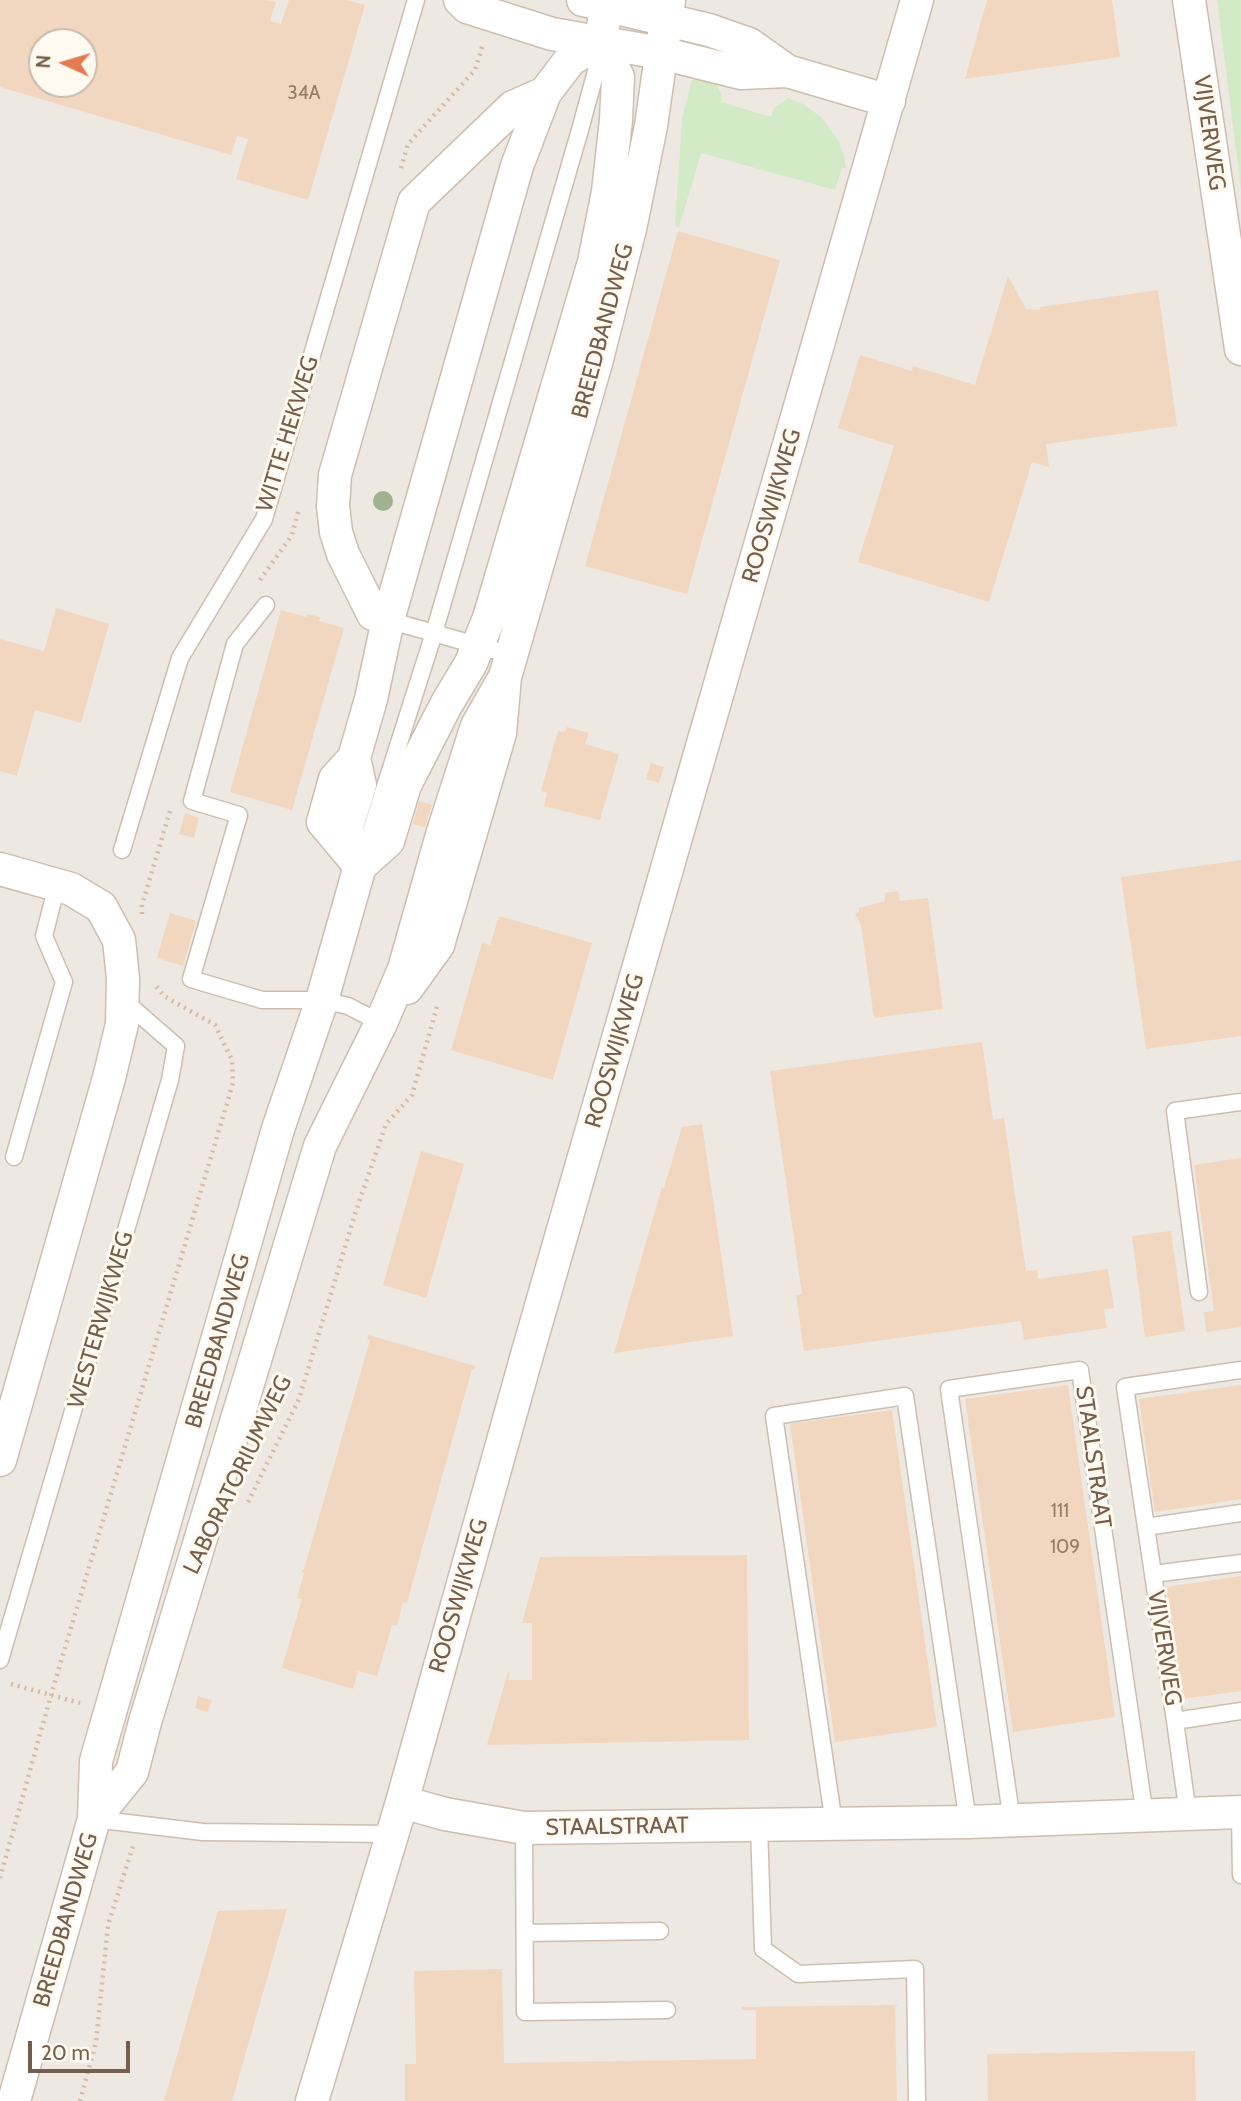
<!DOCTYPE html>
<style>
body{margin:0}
#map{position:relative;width:1241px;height:2101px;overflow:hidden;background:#fcf6e8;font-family:Cabin,sans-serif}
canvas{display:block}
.north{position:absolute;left:28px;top:28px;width:70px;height:70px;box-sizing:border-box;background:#fff9ef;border:2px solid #c8bbae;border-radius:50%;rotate:274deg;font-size:19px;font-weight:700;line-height:28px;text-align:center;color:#765e4c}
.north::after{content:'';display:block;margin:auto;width:24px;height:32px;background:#e37a51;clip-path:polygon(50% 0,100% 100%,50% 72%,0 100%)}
.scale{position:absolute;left:28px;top:2041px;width:102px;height:32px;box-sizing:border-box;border:4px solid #765e4c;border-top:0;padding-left:9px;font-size:21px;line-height:24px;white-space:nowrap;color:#765e4c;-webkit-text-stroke:5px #fff9ef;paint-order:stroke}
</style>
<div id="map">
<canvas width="1241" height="2101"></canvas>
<div class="north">N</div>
<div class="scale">20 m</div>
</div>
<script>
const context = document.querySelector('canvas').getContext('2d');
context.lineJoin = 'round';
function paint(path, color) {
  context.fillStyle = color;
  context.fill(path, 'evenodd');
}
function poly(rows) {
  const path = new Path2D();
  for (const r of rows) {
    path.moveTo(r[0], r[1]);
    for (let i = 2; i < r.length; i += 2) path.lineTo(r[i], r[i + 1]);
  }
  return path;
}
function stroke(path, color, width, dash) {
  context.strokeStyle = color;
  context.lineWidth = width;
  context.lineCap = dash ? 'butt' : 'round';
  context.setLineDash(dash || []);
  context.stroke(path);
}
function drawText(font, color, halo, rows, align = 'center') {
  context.font = font + ' Cabin,sans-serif';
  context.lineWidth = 6;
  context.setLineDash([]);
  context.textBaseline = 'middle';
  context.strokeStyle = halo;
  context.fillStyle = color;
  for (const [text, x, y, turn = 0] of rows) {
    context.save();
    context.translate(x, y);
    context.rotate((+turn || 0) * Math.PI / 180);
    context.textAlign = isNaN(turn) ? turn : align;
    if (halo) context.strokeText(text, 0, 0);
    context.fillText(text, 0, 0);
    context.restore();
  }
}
paint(poly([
 [0,0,1241,0,1241,2101,0,2101],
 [42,42,84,42,84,84,42,84]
]), '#ede8e1');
paint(poly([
 [1217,0,1241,0,1241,189],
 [702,78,714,79,722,96,721,102,771,117,774,108,788,98,803,104,821,117,839,141,844,156,846,168,842,168,835,190,701,153,679,227,675,226,682,119,692,80]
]), '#d3eac7');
paint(poly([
 [0,0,267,0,276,2,270,21,281,24,289,0,347,0,365,5,308,200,236,179,248,139,237,136,231,155,0,87],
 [42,42,84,42,84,84,42,84],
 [987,0,1112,0,1120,57,965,79],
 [678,231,780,260,687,594,585,566],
 [1008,276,1026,309,1040,310,1040,307,1158,290,1177,426,1046,444,1049,467,1032,462,989,602,858,562,894,446,838,428,860,355,912,371,913,366,975,385],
 [56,608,109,624,81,723,35,710,17,776,0,771,0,639,44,651],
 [281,610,306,617,307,614,320,617,319,621,344,628,292,810,230,792],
 [567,727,589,733,585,744,619,754,600,820,544,806,547,793,541,791,558,731,565,732],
 [651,763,664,767,659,783,646,779],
 [419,801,432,805,425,827,413,824],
 [185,813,199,818,194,838,179,834],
 [1241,860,1241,1036,1146,1049,1121,877],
 [898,891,900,901,928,898,943,1009,874,1018,861,925,855,914,859,912,859,908,885,901,885,893],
 [170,913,196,921,183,966,157,958],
 [499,916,592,943,553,1080,451,1050,482,943,490,945],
 [982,1042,993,1120,1004,1118,1026,1271,1037,1270,1038,1279,1108,1269,1114,1308,1104,1309,1107,1328,1024,1340,1021,1321,804,1351,796,1295,802,1294,770,1071],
 [702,1124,733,1336,614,1353,662,1187,664,1188,682,1127],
 [421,1151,464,1164,426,1298,383,1285],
 [1241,1158,1241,1327,1206,1332,1204,1312,1214,1311,1194,1165],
 [1171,1231,1185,1331,1145,1337,1132,1236],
 [369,1335,475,1366,474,1370,472,1369,407,1603,403,1602,397,1626,392,1625,377,1676,358,1671,353,1689,282,1668,302,1599,297,1598,304,1573,301,1572,304,1569,370,1340,367,1339],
 [1068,1385,1115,1717,1013,1732,965,1399],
 [1241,1385,1241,1499,1155,1512,1139,1399],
 [892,1410,937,1727,835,1742,790,1424],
 [747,1555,749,1740,487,1745,508,1672,510,1673,508,1680,532,1680,532,1623,522,1623,540,1557],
 [1241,1576,1241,1691,1182,1699,1166,1587],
 [198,1696,212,1700,208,1712,195,1708],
 [287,1909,232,2101,164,2101,218,1911],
 [502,1969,504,2063,756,2059,756,2010,742,2010,742,2007,898,2005,895,2007,897,2101,405,2101,405,2064,416,2064,414,1971],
 [1195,2051,1196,2101,988,2101,987,2054]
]), '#f1d7c0');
const lane = poly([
 [266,605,235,644,192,801,239,815,191,979,262,1000,322,1000,348,1006,381,1023],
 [388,620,511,655],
 [122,850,180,658,264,519,416,0],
 [363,856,434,633,580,130,596,71,600,48],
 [14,1157,64,982,44,936,57,885],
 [1199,1292,1175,1111,1241,1102],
 [1146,1527,1241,1513],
 [1153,1574,1241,1563],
 [0,1660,170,1080,176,1046,122,999],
 [1175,1721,1125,1387,1241,1370],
 [1240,1812,1241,1875],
 [1188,1814,1175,1721,1241,1711],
 [94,1819,203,1832,392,1834],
 [1012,1821,949,1389,1080,1370,1145,1816],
 [834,1824,774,1416,905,1396,968,1822],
 [759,1825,763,1949,798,1974,915,1969,917,2101],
 [524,1828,525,2012,667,2010],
 [525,1933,660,1931]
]);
const street = poly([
 [460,0,467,7,552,34,661,53,741,73,787,71],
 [583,0,709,30,749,44,787,71,889,101],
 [1189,0,1241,349],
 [388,620,373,614,343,554,336,532,333,506,335,475,414,202,513,107,545,93,570,60,600,42],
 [354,758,360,785,346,829,357,859],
 [360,866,323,822,335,779,354,758,371,699,388,620,517,166,545,93],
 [0,869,71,889,101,907,119,940,123,978,122,1024,109,1078,0,1460],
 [407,988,438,945,500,733,505,677,596,363,630,229,651,126,669,0],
 [402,1802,445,1814,524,1828,968,1822,1241,1812],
 [94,1819,132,1772,145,1722,320,1146,381,1023,404,969,442,835,477,726,505,677],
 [14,2101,94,1819,96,1761,278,1129,322,1000,360,866,388,841,405,785,446,705,471,663,489,618,594,262,608,192,616,120,618,77,600,42,608,0],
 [312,2101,402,1802,527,1355,917,0]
]);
stroke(lane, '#cebeae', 19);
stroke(street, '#cebeae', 35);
stroke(poly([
 [401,168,408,144,475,70,483,44],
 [260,580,292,535,299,509],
 [142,914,142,905,170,811],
 [248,1502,299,1399,356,1211,386,1124,412,1095,438,1003],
 [11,1684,80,1703],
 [0,1878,51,1695,233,1083,232,1060,215,1025,164,996,156,986],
 [80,2101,96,2043,108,1925,133,1846]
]), '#d6baa3', 4.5, [2, 5]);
stroke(lane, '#fff', 16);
stroke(street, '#fff', 32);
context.fillStyle = '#9eb38e';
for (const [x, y] of [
 [383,501]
]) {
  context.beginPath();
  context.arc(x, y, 10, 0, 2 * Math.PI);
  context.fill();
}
drawText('19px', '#957c69', null, [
 ["34A",304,93],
 ["111",1060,1511],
 ["109",1065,1547]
]);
drawText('23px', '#765e4c', '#fff9ef', [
 ["VIJVERWEG",1209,133,82],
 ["BREEDBANDWEG",603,331,-75],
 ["WITTE HEKWEG",288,434,-73],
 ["ROOSWIJKWEG",772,506,-74],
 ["ROOSWIJKWEG",615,1051,-74],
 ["WESTERWIJKWEG",101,1320,-74],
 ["BREEDBANDWEG",218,1341,-74],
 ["STAALSTRAAT",1093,1457,82],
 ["LABORATORIUMWEG",238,1475,-64],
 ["ROOSWIJKWEG",459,1596,-74],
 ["VIJVERWEG",1164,1648,81],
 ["STAALSTRAAT",617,1827,-1],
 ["BREEDBANDWEG",66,1920,-74]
]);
</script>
